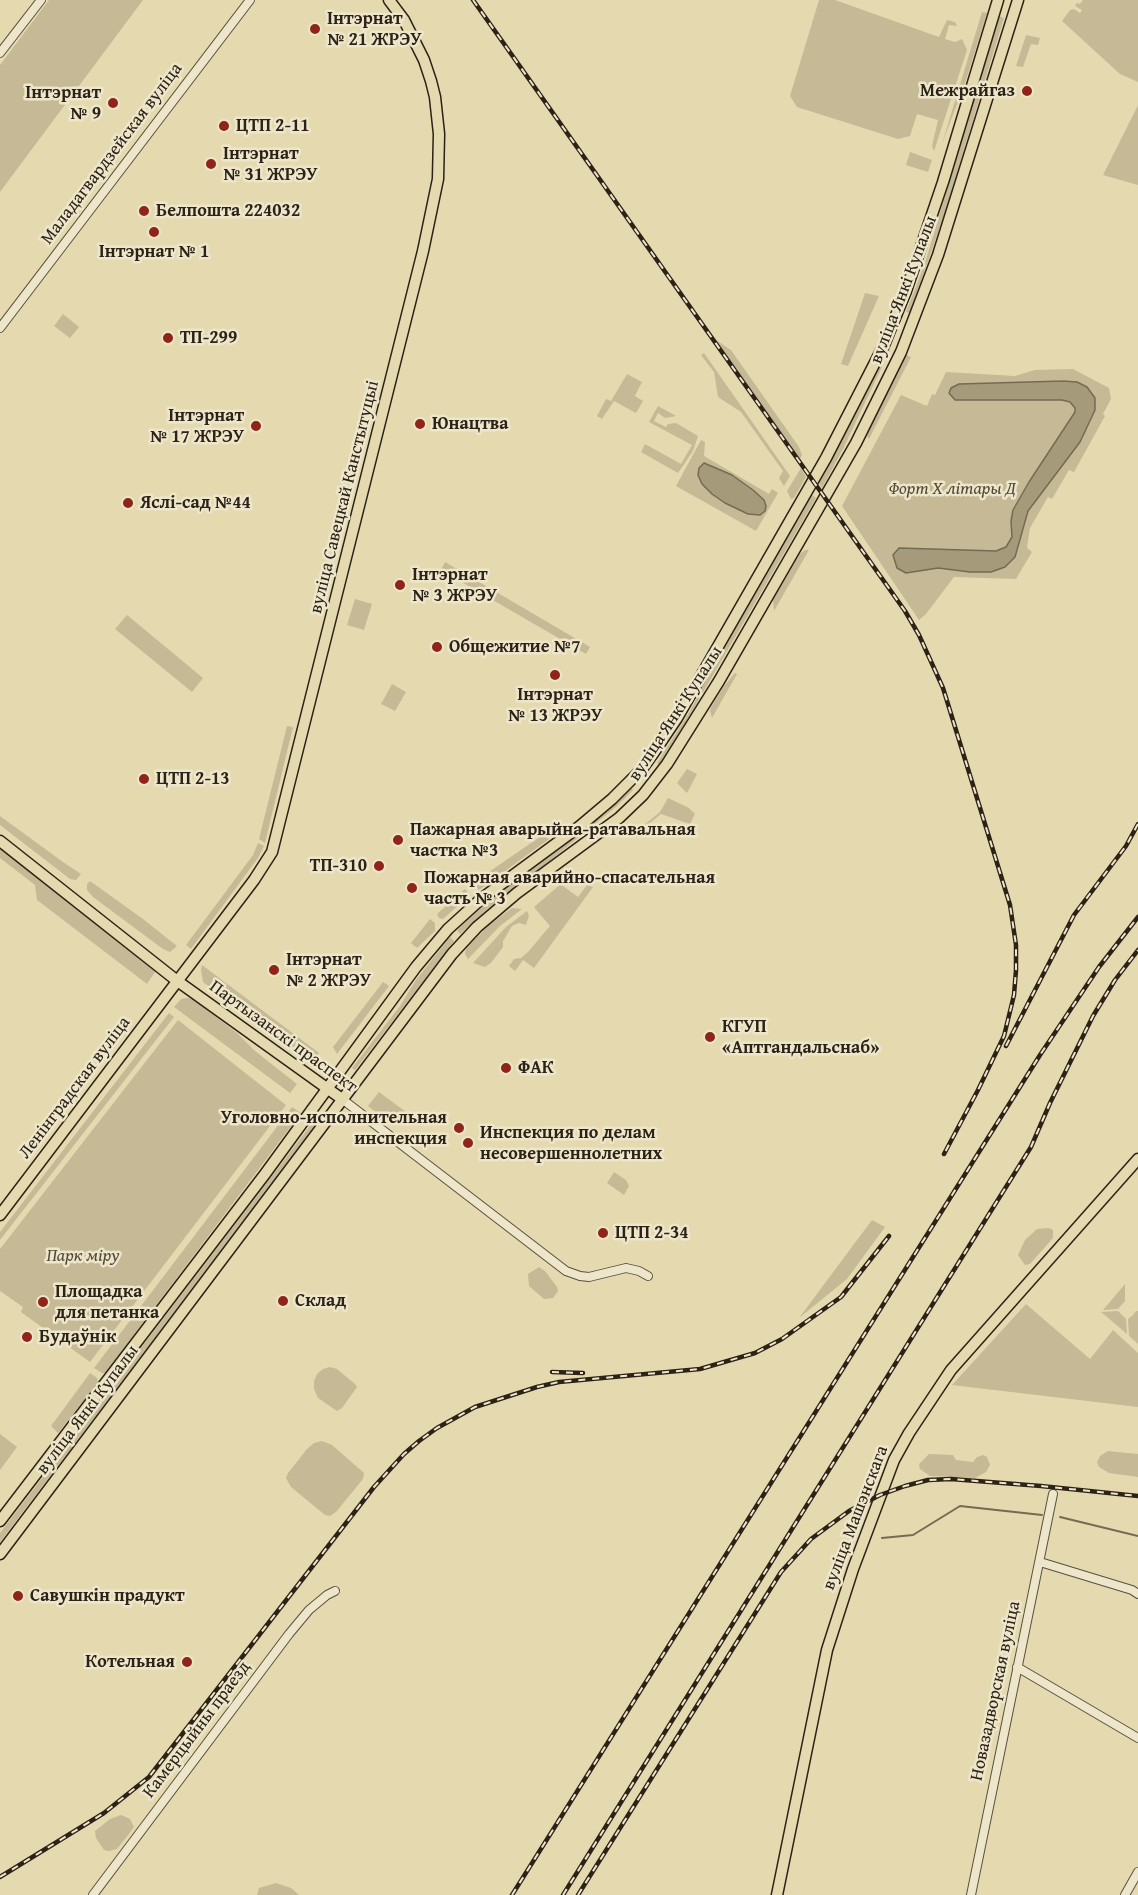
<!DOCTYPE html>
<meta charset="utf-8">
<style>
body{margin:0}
canvas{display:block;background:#e4d9af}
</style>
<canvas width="1138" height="1895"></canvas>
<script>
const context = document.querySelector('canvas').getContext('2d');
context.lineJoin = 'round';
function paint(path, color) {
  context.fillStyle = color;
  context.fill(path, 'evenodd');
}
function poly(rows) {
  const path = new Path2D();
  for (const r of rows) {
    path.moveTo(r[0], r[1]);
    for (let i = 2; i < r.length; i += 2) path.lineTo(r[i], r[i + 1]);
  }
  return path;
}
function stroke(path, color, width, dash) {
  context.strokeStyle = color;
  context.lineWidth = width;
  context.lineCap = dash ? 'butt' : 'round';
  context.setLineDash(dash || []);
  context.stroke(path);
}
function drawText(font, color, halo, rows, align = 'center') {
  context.font = font + ' "Gentium Book Plus",serif';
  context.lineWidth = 5;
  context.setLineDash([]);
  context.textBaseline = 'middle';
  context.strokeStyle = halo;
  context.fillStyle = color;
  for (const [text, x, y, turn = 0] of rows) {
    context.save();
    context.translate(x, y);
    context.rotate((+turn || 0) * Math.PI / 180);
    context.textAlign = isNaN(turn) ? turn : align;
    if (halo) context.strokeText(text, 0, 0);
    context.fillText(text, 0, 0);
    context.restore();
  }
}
paint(poly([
 [49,0,143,0,0,192,0,65],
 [819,0,835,0,939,37,947,20,955,22,957,26,949,25,945,39,955,42,962,39,967,50,934,151,932,146,938,120,917,114,910,136,898,139,797,107,790,96],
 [1083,0,1138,0,1138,82,1120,74,1062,21,1070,10,1074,9,1080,13,1082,10,1075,6,1077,3,1080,4],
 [982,12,987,13,966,80,942,144],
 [999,16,1004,18,944,215,910,313,906,312,925,263],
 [1026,35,1040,38,1038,45,1031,44,1023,67,1016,66],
 [1138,105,1138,185,1103,175],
 [910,152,932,160,928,172,906,165],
 [865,293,879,296,848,366,841,364],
 [63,314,79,327,70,338,54,326],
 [716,340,731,350,799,447,802,455,800,459],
 [888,349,890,350,843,449,822,488,819,483],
 [704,353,790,476,784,486,779,478,783,471,741,412,718,397,714,372,701,355],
 [906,355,911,357,869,439,866,435],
 [1073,369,1109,388,1111,399,1103,414,1105,416,1074,472,1069,470,1052,499,1048,497,1030,528,1027,548,1032,552,1016,579,954,577,926,614,919,620,842,506,901,395,927,406,932,394,935,395,946,372,1015,376,1035,370],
 [627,374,642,382,635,396,643,401,636,413,614,401,602,419,597,416,606,399,611,401],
 [658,406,676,416,665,418,658,413,654,421,666,427,668,424,676,423,698,436,693,451,678,473,641,452,645,444,681,464,692,445,649,422],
 [701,440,705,442,704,456,769,494,772,489,778,493,756,531,676,486],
 [801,468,806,477,794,498,791,499,787,491],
 [812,495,816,498,691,713,659,765,657,763,690,711,716,662],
 [805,550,809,550,774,611,773,600,800,554],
 [445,562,590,647,586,654,441,570],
 [355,599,372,604,364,630,347,625],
 [127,615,203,678,192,692,115,629],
 [735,673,737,674,712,718,710,711,711,707,724,686],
 [392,684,406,692,395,711,381,704],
 [287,726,293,727,265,843,259,839],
 [687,769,697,774,687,793,677,783],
 [632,788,633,790,617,806,547,863,486,910,460,934,457,930,482,906,607,812],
 [668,798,689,808,695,814,690,824,661,814,640,831,638,830,660,812],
 [0,816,63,862,81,874,76,880,70,879,0,825],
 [544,834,549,839,479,890,473,883],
 [258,843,264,846,258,858,191,949,186,945,253,855],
 [0,848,157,969,147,984,37,900,35,885,0,858],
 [569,877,563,886,578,897,587,885,593,887,534,968,523,960,515,971,509,966,514,959,521,958,528,952,550,926,534,907],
 [90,881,143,919,177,946,170,952,163,949,93,897,87,890,87,884],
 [465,889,470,895,443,919,439,918,437,914],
 [512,908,522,909,500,926,468,959,465,954,466,949,475,939,489,925],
 [527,911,529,916,526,925,519,923,512,926,503,941,503,947,491,963,485,967,473,963,506,927],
 [430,919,435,923,435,931,417,948,411,943],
 [450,937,454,941,355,1070,352,1068,400,1006,416,980],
 [202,965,319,1053,313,1062,203,982,201,970],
 [383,982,389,986,337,1054,333,1047],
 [187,998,193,999,237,1033,255,1051,297,1084,290,1093,174,1007,181,999],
 [169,1013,174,1017,0,1240,0,1232],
 [178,1020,286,1105,90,1362,21,1312,23,1307,0,1291,0,1249],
 [379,1092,406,1112,398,1123,390,1123,368,1106],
 [292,1107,301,1113,105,1373,102,1373,94,1368],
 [313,1122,318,1125,0,1542,0,1533],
 [614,1172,626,1180,629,1186,624,1195,607,1183],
 [872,1220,885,1227,847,1279,799,1318],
 [1049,1228,1053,1230,1053,1238,1030,1264,1025,1265,1018,1255,1025,1240,1037,1229],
 [539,1267,545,1271,557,1287,558,1291,553,1298,544,1299,529,1286,528,1274],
 [1125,1284,1125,1301,1118,1309,1103,1310],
 [1026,1304,1090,1359,1113,1330,1138,1353,1138,1407,952,1385],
 [1118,1311,1126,1319,1127,1334,1101,1312],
 [1136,1311,1138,1311,1138,1344,1129,1336,1128,1319,1133,1315],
 [330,1367,337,1369,355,1384,357,1387,342,1408,337,1411,318,1398,314,1389,314,1381,317,1374,323,1369],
 [90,1373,97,1378,98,1382,58,1433,51,1426],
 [0,1434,17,1447,0,1470],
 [322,1441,332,1445,364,1473,363,1479,336,1512,330,1516,325,1515,291,1487,286,1478,288,1473,307,1449,314,1443],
 [1108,1451,1138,1454,1138,1477,1109,1473,1099,1467,1097,1462,1100,1456],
 [929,1454,953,1455,956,1460,973,1462,977,1457,983,1455,987,1457,990,1465,986,1472,975,1478,930,1476,920,1469,919,1464],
 [121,1815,130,1819,134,1827,132,1830,117,1849,109,1851,104,1850,96,1838,95,1831,110,1819],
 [276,1883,291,1888,299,1895,257,1895,259,1888]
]), '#c5ba95');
const water = poly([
 [1063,381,1077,382,1087,387,1095,398,1095,410,1080,442,1028,511,1015,557,1005,567,991,572,970,572,938,568,906,573,897,568,893,555,899,548,996,551,1006,547,1012,537,1011,521,1013,510,1029,482,1075,412,1075,408,1070,402,1062,400,955,400,949,393,951,388,959,384,1063,381],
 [704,463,732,475,753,490,764,500,766,506,765,511,760,515,748,514,725,503,712,494,702,484,698,475,699,468,704,463]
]);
paint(water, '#a59b7b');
stroke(water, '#756b53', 1.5);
stroke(poly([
 [1060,1517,1138,1536],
 [882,1538,913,1535,960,1506,1042,1515]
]), '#756b53', 2);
const minor = poly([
 [0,53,41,0],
 [0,328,250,0],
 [342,1099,566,1271,580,1276,589,1277,626,1268,639,1271,648,1276],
 [1040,1562,1132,1590,1138,1594],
 [1017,1667,1138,1738],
 [93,1895,289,1634,309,1610,327,1595,335,1591],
 [971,1895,1053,1494],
 [1125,1895,1138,1872]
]);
const major = poly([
 [0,841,176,980,342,1099],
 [0,1215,254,880,272,852,423,251,438,179,439,134,435,97,431,81,424,60,404,20,389,0],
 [0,1521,265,1174,416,967,448,929,481,899,580,826,612,799,642,769,652,755,677,718,826,458,884,345,906,291,943,182,998,0],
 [0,1554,452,954,477,927,517,893,619,818,643,795,667,764,719,681,856,443,901,352,938,255,1018,0],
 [777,1895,827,1650,853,1569,894,1460,909,1433,951,1370,1138,1159]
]);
stroke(minor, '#5a503c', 10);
stroke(major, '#2c2216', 13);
stroke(minor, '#ede6cb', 8);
stroke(major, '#e4d9af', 10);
const rail = poly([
 [473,0,905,611,919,635,943,688,1010,905,1016,945,1016,970,1014,995,1004,1036,978,1090,944,1154],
 [1006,1046,1074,915,1126,846,1138,824],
 [552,1372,583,1373],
 [0,1877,104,1813,149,1777,374,1487,404,1454,419,1441,437,1428,475,1407,537,1387,559,1382,700,1369,755,1353,782,1339,841,1297,889,1236],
 [512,1895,1040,1055,1099,967,1138,917],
 [563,1895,1031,1147,1050,1103,1093,1016,1115,980,1138,950],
 [578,1895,781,1572,811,1539,849,1511,880,1495,905,1486,928,1480,951,1479,1041,1486,1138,1496]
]);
stroke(rail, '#2c2216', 4.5);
stroke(rail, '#ede6cb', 2, [7]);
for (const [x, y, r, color] of [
 [315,29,6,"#8f2418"],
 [1027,91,6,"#8f2418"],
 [113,103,6,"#8f2418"],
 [224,126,6,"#8f2418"],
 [211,164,6,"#8f2418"],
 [144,211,6,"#8f2418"],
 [154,232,6,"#8f2418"],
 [168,338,6,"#8f2418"],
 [420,424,6,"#8f2418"],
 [256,426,6,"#8f2418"],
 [128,503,6,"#8f2418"],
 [400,585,6,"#8f2418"],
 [437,647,6,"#8f2418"],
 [555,675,6,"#8f2418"],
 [144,779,6,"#8f2418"],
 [398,840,6,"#8f2418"],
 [379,866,6,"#8f2418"],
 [412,888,6,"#8f2418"],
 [274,970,6,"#8f2418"],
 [710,1037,6,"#8f2418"],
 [506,1068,6,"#8f2418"],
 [459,1128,6,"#8f2418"],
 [468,1143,6,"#8f2418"],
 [603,1233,6,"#8f2418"],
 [283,1301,6,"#8f2418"],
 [43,1302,6,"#8f2418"],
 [27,1337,6,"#8f2418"],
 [18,1596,6,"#8f2418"],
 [187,1662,6,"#8f2418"]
]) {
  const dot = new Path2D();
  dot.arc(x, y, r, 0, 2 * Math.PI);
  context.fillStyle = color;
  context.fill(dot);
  stroke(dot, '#ede6cb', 2);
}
drawText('bold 18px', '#2c2216', '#ede6cb', [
 ["Інтэрнат",327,19],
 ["№ 21 ЖРЭУ",327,40],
 ["Межрайгаз",1015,91,"right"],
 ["Інтэрнат",101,93,"right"],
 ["№ 9",101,114,"right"],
 ["ЦТП 2-11",236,126],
 ["Інтэрнат",223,154],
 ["№ 31 ЖРЭУ",223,175],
 ["Белпошта 224032",156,211],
 ["Інтэрнат № 1",154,252,"center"],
 ["ТП-299",180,338],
 ["Інтэрнат",244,416,"right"],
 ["№ 17 ЖРЭУ",244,437,"right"],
 ["Юнацтва",432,424],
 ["Яслі-сад №44",140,503],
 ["Інтэрнат",412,575],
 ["№ 3 ЖРЭУ",412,596],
 ["Общежитие №7",449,647],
 ["Інтэрнат",555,695,"center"],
 ["№ 13 ЖРЭУ",555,716,"center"],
 ["ЦТП 2-13",156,779],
 ["Пажарная аварыйна-ратавальная",410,830],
 ["частка №3",410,851],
 ["ТП-310",367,866,"right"],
 ["Пожарная аварийно-спасательная",424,878],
 ["часть № 3",424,899],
 ["Інтэрнат",286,960],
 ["№ 2 ЖРЭУ",286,981],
 ["КГУП",722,1027],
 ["«Аптгандальснаб»",722,1048],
 ["ФАК",518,1068],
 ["Уголовно-исполнительная",447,1118,"right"],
 ["инспекция",447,1139,"right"],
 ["Инспекция по делам",480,1133],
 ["несовершеннолетних",480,1154],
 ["ЦТП 2-34",615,1233],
 ["Площадка",55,1292],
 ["для петанка",55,1313],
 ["Склад",295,1301],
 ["Будаўнік",39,1337],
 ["Савушкін прадукт",30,1596],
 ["Котельная",175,1662,"right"]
], 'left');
drawText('18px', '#2c2216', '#ede6cb', [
 ["Маладагвардзейская вуліца",112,154,-53],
 ["вуліца Янкі Купалы",904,290,-69],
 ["вуліца Савецкай Канстытуцыі",345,497,-76],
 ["вуліца Янкі Купалы",676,714,-57],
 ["Партызанскі праспект",283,1037,36],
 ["Ленінградская вуліца",75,1088,-53],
 ["вуліца Янкі Купалы",88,1410,-53],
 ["вуліца Машэнскага",856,1518,-69],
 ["Новазадворская вуліца",996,1691,-78],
 ["Камерцыйны праезд",197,1730,-53]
]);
drawText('italic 18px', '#524836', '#ede6cb', [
 ["Форт X літары Д",952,489],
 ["Парк міру",83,1256]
]);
</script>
